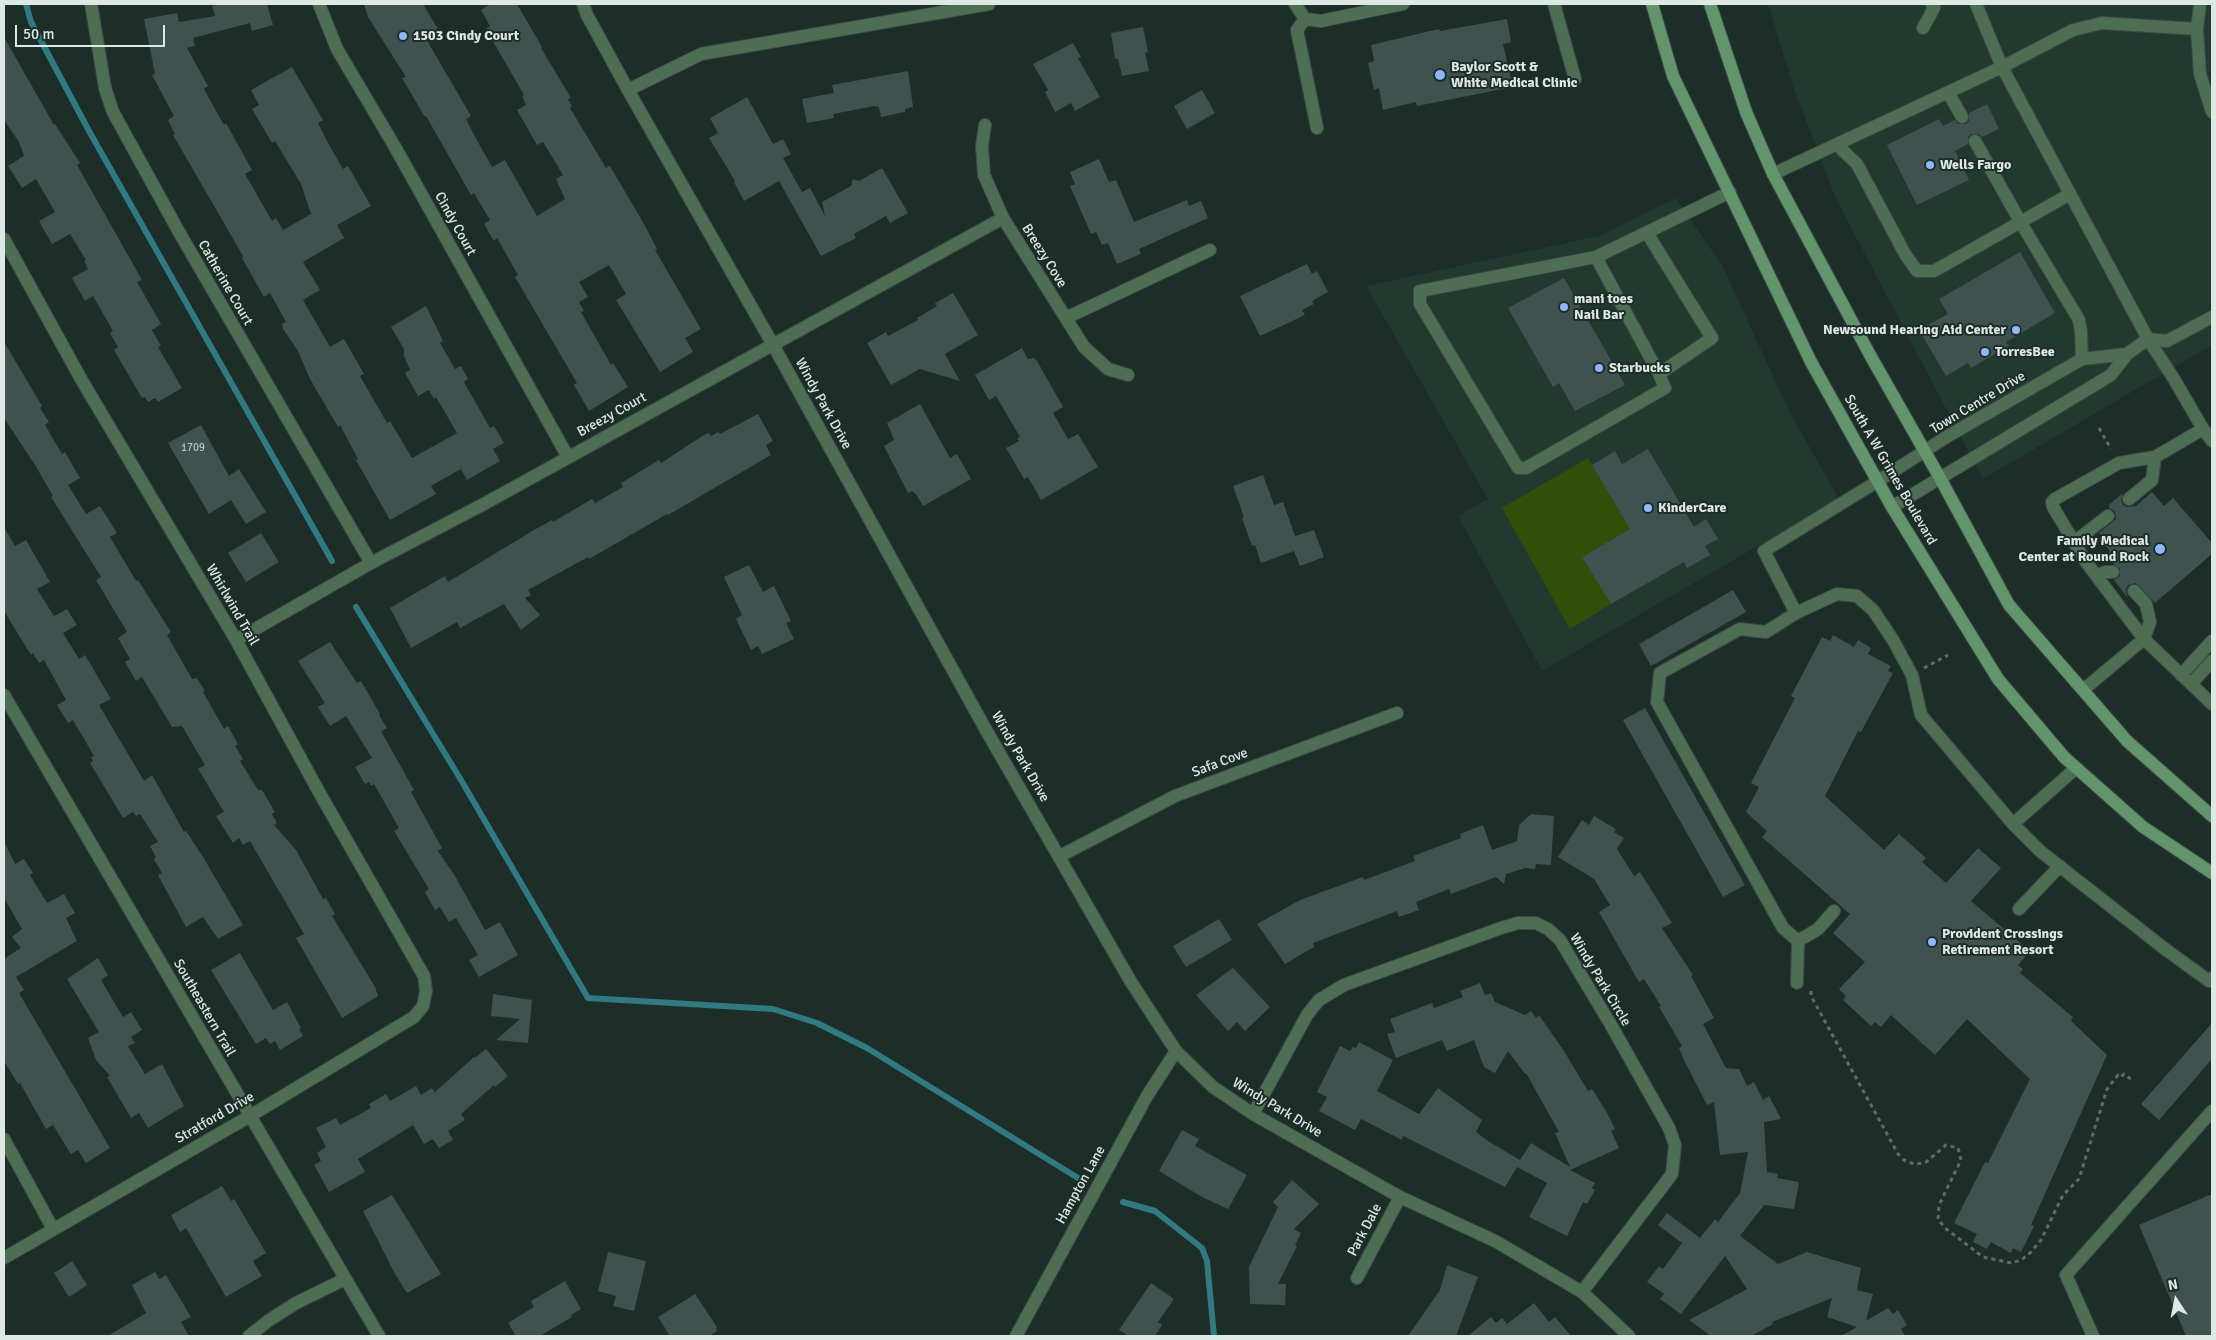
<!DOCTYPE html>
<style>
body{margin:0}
#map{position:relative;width:2216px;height:1340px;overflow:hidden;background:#1d2d27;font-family:Signika,sans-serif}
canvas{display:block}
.frame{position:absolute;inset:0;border:5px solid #dee8e4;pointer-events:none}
.north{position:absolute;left:2151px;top:1275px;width:50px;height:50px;-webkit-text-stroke:4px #1d2d27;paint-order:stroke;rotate:349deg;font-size:14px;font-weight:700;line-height:20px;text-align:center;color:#dee8e4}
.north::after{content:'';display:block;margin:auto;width:18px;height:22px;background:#dee8e4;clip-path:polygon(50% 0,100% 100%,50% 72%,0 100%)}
.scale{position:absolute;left:15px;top:25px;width:150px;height:22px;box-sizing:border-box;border:2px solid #dee8e4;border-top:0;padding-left:6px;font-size:15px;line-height:18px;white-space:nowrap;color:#dee8e4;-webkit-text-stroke:4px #1d2d27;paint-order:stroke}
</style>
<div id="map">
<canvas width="2216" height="1340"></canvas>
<div class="frame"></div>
<div class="north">N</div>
<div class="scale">50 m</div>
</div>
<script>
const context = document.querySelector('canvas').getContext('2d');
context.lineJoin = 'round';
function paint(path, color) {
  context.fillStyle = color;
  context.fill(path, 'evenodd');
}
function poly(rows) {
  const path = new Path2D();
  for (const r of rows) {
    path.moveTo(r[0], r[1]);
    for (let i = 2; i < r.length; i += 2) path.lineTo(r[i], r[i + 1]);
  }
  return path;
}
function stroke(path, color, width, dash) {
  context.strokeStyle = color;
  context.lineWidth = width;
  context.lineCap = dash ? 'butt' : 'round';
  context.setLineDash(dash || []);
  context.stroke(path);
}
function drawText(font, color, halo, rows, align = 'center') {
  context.font = font + ' Signika,sans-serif';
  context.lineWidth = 4;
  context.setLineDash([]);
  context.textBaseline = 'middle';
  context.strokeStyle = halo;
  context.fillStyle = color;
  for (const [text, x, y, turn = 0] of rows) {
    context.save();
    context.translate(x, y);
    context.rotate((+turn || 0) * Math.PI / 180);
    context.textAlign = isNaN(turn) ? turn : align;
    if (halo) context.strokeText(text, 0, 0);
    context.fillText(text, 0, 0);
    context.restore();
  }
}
paint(poly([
 [1768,4,2212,4,2212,345,1983,479,1836,199,1793,86],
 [1676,198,1723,267,1789,411,1839,499,1542,671,1458,516,1488,499,1366,286,1599,236]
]), '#223930');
paint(poly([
 [1588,458,1630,529,1582,557,1611,604,1570,629,1502,508]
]), '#304f09');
stroke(poly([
 [26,4,31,22,89,131,332,561],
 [356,607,461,780,588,998,773,1009,817,1023,867,1048,1078,1178],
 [1123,1202,1155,1211,1202,1248,1207,1261,1214,1336]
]), '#317a82', 6);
paint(poly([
 [222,4,267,4,273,25,252,31,250,23,193,38,195,46,187,48,208,86,204,89,224,125,226,123,252,170,245,174,272,221,276,218,283,230,311,214,301,184,275,141,272,143,252,109,259,105,251,90,292,67,323,120,318,123,328,143,343,169,348,166,371,206,337,225,344,238,303,262,320,290,303,300,330,347,344,339,364,374,360,376,387,423,390,421,412,458,457,433,436,397,434,399,429,390,418,396,405,373,410,370,404,356,404,349,391,327,426,306,443,341,440,343,455,369,461,366,468,379,464,382,490,428,494,426,504,443,493,449,500,461,467,480,461,469,431,486,436,494,390,520,356,460,358,459,340,425,338,427,310,379,298,351,283,329,282,324,286,322,270,293,264,297,242,258,243,256,173,135,175,134,168,120,174,116,152,75,155,74,144,19,177,13,179,22,215,16,212,6],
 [364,4,423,4,438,29,425,37,471,116,466,119,474,135,492,167,505,160,537,216,565,199,556,179,563,175,543,142,537,145,517,110,526,105,522,96,524,95,486,29,490,26,481,10,491,4,517,4,542,47,541,48,571,98,568,99,572,106,570,108,606,168,610,166,644,224,657,249,655,250,701,329,685,338,693,352,660,372,616,300,626,294,609,265,579,282,588,297,579,302,584,311,581,312,611,365,613,363,628,387,589,411,574,385,577,383,515,277,518,275,497,238,494,241,484,224,490,220,474,193,471,195,426,116,425,117,402,78,406,77,368,17],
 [1507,19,1511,42,1503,44,1513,87,1417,106,1416,102,1383,110,1379,88,1374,90,1368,63,1374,61,1371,45,1439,29,1440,31],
 [1143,27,1148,52,1145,53,1149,71,1122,76,1118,59,1115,59,1111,33],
 [4,37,54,125,55,124,80,163,77,165,142,280,137,282,161,324,152,330,161,346,158,347,182,388,158,402,155,398,148,402,145,397,142,398,114,350,118,347,110,333,113,331,93,296,85,301,72,278,88,269,84,261,86,260,70,234,52,244,39,221,55,212,36,179,22,188,8,166,24,156,19,142,4,120],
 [1073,43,1081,57,1078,58,1100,97,1075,111,1071,103,1055,112,1045,92,1048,90,1033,64],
 [908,71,913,107,905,109,905,112,881,117,879,107,874,106,833,114,834,118,807,123,802,99,834,93,832,85],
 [1202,90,1215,113,1187,129,1174,106],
 [747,97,773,144,783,139,791,154,783,158,802,192,810,188,825,216,822,202,851,186,853,179,859,181,882,168,908,213,890,223,886,216,854,234,856,238,821,256,779,181,744,201,734,182,735,181,709,138,718,133,710,118],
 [1987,104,1999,129,1982,137,1979,134,1971,134,1968,137,1968,144,1955,151,1969,180,1917,205,1887,145,1939,119,1943,126,1955,120,1958,124,1966,124,1969,121,1969,113],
 [1099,159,1109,182,1116,180,1134,222,1187,200,1189,206,1201,201,1208,218,1139,249,1141,254,1117,264,1108,243,1102,245,1096,232,1091,234,1070,186,1075,184,1070,172],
 [2020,252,2055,313,2006,342,2009,346,1971,368,1968,363,1946,376,1919,330,1948,314,1939,299],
 [1307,264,1312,274,1317,271,1328,292,1312,301,1314,304,1302,310,1305,315,1260,336,1240,296],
 [1564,278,1625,385,1575,411,1559,383,1553,387,1508,308],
 [953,293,978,335,945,354,960,381,920,369,891,385,867,343,886,332,888,336,918,320,917,318,937,306,935,303],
 [4,342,42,406,40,408,49,422,45,425,62,454,65,452,80,478,68,485,86,514,100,506,117,533,110,537,136,581,138,580,171,632,167,635,192,679,197,678,205,691,203,692,224,729,228,726,238,744,235,746,243,759,240,761,258,790,262,790,275,812,272,814,277,823,274,825,296,850,323,899,326,898,335,914,332,916,375,987,378,996,342,1018,296,938,304,934,250,841,243,845,239,838,233,843,216,816,224,812,198,769,205,765,182,726,172,727,142,677,136,681,125,662,130,659,118,638,127,632,96,580,101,577,51,497,53,496,35,465,4,418],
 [1022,348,1028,359,1034,358,1037,361,1063,407,1053,413,1068,439,1078,434,1098,467,1041,500,1028,477,1024,479,1006,448,1019,441,1017,439,1020,437,996,396,989,400,975,375],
 [920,404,950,458,957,454,971,479,923,506,916,494,912,491,908,493,884,446,894,440,887,423],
 [758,414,773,441,766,445,771,455,668,515,667,514,589,559,588,557,528,590,531,595,525,598,540,615,521,630,504,604,460,628,457,622,411,648,390,608,445,576,448,582,534,530,552,520,553,522,592,499,595,503,623,487,621,483,659,460,661,463,704,435,709,433,711,436,718,432,720,434],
 [201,425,229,476,239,469,266,512,246,524,231,500,209,514,168,443],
 [1648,449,1694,527,1706,519,1718,539,1705,546,1710,555,1687,568,1684,562,1611,604,1582,557,1630,529,1592,465,1615,451,1622,464],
 [1263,475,1274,505,1283,502,1295,536,1314,530,1324,557,1300,566,1294,551,1261,563,1255,545,1252,546,1242,518,1244,517,1233,486],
 [2152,492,2164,506,2173,498,2212,543,2212,554,2155,603,2136,583,2128,585,2126,589,2127,597,2114,580,2120,576,2120,568,2113,564,2114,561,2107,554,2110,551,2099,538,2101,536,2099,533,2116,519,2115,511,2109,508,2109,505,2123,493,2121,500,2123,505,2127,507,2136,506],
 [4,527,15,546,26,540,50,582,37,589,54,616,67,609,77,625,63,633,79,659,85,655,111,699,99,705,144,781,152,775,184,832,186,831,203,857,243,925,218,939,203,917,186,927,158,875,162,873,154,859,156,857,150,846,158,842,140,814,136,816,133,812,123,818,90,763,93,761,91,757,94,756,73,720,68,723,57,705,66,700,44,660,39,663,33,653,31,655,4,611],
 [261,533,279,562,246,582,228,553],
 [749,565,763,592,774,586,791,621,786,623,794,639,762,654,758,646,751,650,736,619,742,615,724,577],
 [1733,590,1746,612,1651,666,1639,644],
 [1833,635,1854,647,1858,640,1871,648,1868,654,1891,666,1888,671,1893,673,1861,732,1858,731,1825,796,1884,850,1899,834,1926,858,1922,862,1946,883,1978,848,2001,868,1971,901,2030,951,2018,965,2023,969,2020,973,2073,1017,2071,1021,2107,1055,2031,1225,2034,1226,2021,1252,2013,1248,2011,1253,1991,1242,1987,1249,1973,1242,1977,1234,1954,1223,1985,1162,1988,1163,2030,1079,1967,1019,1935,1055,1891,1015,1881,1027,1875,1022,1871,1026,1843,1000,1846,996,1839,989,1865,962,1833,933,1850,914,1762,837,1767,831,1746,812,1759,787,1751,783,1795,698,1791,696,1822,637,1830,641],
 [330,642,357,683,361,681,380,714,379,715,387,728,381,731,414,790,411,792,442,848,438,851,455,876,485,930,500,922,518,955,479,977,469,960,478,955,456,918,449,922,440,907,435,910,425,892,429,889,394,831,399,828,374,784,371,786,369,782,365,784,355,767,372,758,346,716,330,726,318,707,325,703,298,661],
 [1645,708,1745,885,1723,897,1623,720],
 [1531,814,1554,816,1551,865,1536,864,1535,869,1525,868,1506,874,1504,884,1496,877,1451,894,1449,889,1416,902,1419,910,1399,917,1397,911,1313,943,1314,947,1285,964,1257,924,1300,900,1363,877,1364,880,1415,861,1413,856,1461,838,1460,834,1483,825,1492,850,1517,841,1519,825],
 [1594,816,1616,829,1614,832,1624,838,1617,849,1634,876,1640,872,1672,923,1662,928,1693,975,1691,976,1714,1018,1703,1024,1726,1068,1739,1069,1747,1086,1754,1082,1763,1100,1769,1096,1781,1119,1764,1122,1767,1172,1778,1174,1777,1178,1799,1182,1794,1209,1764,1205,1740,1236,1778,1264,1807,1252,1861,1268,1857,1290,1873,1294,1866,1321,1888,1308,1893,1314,1898,1310,1907,1325,1901,1329,1905,1336,1841,1336,1857,1327,1827,1317,1832,1298,1772,1322,1773,1324,1751,1336,1711,1336,1689,1320,1747,1289,1725,1256,1681,1314,1660,1299,1664,1294,1647,1282,1659,1266,1663,1269,1682,1243,1658,1225,1667,1213,1700,1238,1715,1219,1718,1222,1740,1193,1748,1152,1720,1155,1714,1102,1707,1105,1684,1060,1679,1048,1682,1046,1659,1007,1661,1006,1644,979,1639,982,1599,912,1610,905,1594,879,1558,857,1582,820,1589,825],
 [4,841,15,864,24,859,33,873,30,875,47,903,64,894,75,913,66,918,77,941,16,977,24,990,19,993,110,1148,86,1163,78,1150,71,1154,53,1125,46,1129,20,1083,18,1084,4,1061,4,956,5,958,21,948,12,937,22,929,4,898],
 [1219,919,1232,940,1186,967,1173,946],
 [240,953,273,1010,287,1002,301,1028,299,1029,303,1036,280,1050,275,1041,270,1044,266,1038,256,1044,211,970],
 [98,958,108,975,101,980,123,1017,131,1012,142,1030,131,1037,135,1043,128,1046,145,1074,162,1064,184,1106,148,1128,139,1113,131,1118,107,1077,110,1076,96,1060,88,1038,99,1032,67,979],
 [1233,968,1270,1007,1245,1031,1237,1022,1228,1031,1196,995],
 [1480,983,1485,995,1491,993,1495,1002,1525,1015,1531,1011,1536,1018,1539,1015,1564,1051,1588,1091,1592,1089,1606,1111,1615,1129,1611,1131,1619,1148,1570,1170,1595,1183,1592,1188,1595,1190,1587,1204,1583,1202,1567,1236,1529,1217,1547,1183,1517,1167,1505,1187,1403,1136,1402,1140,1361,1119,1355,1130,1319,1111,1327,1097,1317,1092,1340,1046,1350,1051,1353,1047,1356,1048,1359,1042,1393,1060,1377,1091,1419,1114,1438,1088,1482,1120,1476,1132,1488,1141,1520,1160,1531,1143,1570,1167,1555,1133,1559,1132,1526,1073,1525,1074,1508,1051,1495,1073,1484,1067,1474,1040,1447,1051,1442,1040,1396,1058,1387,1034,1395,1032,1390,1019,1432,1003,1434,1008,1463,997,1460,991],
 [493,994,532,1000,528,1043,496,1040,520,1019,491,1016],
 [2212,1023,2212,1059,2159,1120,2141,1104],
 [486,1049,508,1076,495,1087,494,1085,461,1114,465,1120,448,1131,453,1140,439,1148,433,1139,424,1144,413,1125,358,1159,365,1172,329,1192,314,1165,321,1161,317,1153,326,1147,316,1128,336,1118,340,1125,371,1108,369,1104,386,1094,390,1101,416,1086,421,1095,432,1088,435,1092,474,1057,475,1058],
 [1182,1130,1199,1139,1195,1146,1247,1175,1228,1209,1202,1197,1159,1171],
 [1292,1180,1319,1204,1294,1229,1301,1233,1295,1245,1297,1246,1278,1284,1286,1284,1285,1305,1250,1304,1249,1267,1278,1207,1273,1202],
 [222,1186,231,1201,234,1199,266,1253,253,1261,262,1276,226,1297,186,1228,180,1232,171,1215],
 [2212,1194,2212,1336,2186,1336,2139,1225],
 [392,1195,441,1274,407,1293,395,1274,363,1211],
 [608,1252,646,1261,634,1311,613,1306,616,1296,598,1291],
 [72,1261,87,1285,69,1297,54,1273],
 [1447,1265,1478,1277,1456,1336,1408,1336,1440,1290],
 [155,1272,159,1279,166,1275,191,1317,181,1322,189,1336,108,1336,146,1313,132,1285],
 [565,1281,581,1309,571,1315,572,1317,540,1336,516,1336,508,1323,534,1307,531,1301],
 [1151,1283,1174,1299,1158,1322,1162,1325,1155,1336,1129,1336,1119,1330],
 [695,1294,717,1327,716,1328,717,1331,709,1336,670,1336,658,1317],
 [1534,1303,1549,1322,1555,1317,1571,1336,1468,1336,1491,1317,1496,1323,1502,1318,1507,1324]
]), '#405250');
const service = poly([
 [1295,4,1305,19,1321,21,1403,4],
 [1554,4,1575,79],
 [1976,4,2002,67,2148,339,2167,341,2212,317],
 [1305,19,1297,30,1317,128],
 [1923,28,1934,8,1932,4],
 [2197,29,2200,4],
 [628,90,701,54,989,4],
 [1948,92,1962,117],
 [1975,141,2021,223,2079,320,2081,331,2082,359],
 [1837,145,1857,164,1905,254,1917,271,1934,271,2070,194],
 [1773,174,2002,67,2073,30,2102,23,2197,29,2200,74,2212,112],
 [1647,233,1712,338,1659,374,1665,388,1526,468,1518,468,1420,304,1420,291,1596,257,1730,192],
 [1596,257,1659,374],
 [1066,318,1210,250],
 [2203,429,2155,457,2119,463,2055,499,2052,502,2053,507,2086,562,2144,639,2212,704],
 [1878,481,1764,551,1796,613,1837,594,1857,596,1873,610,1893,640,1912,675,1921,715,2013,824,2076,768],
 [2129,499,2152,480,2155,457],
 [2074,542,2108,516],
 [2097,576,2105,572,2113,572],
 [1796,613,1766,632,1740,629,1660,673,1657,702,1783,928,1798,941,1818,929,1834,911],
 [2181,675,2212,641],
 [2191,684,2212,661],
 [2083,690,2144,639,2150,622,2146,604,2134,591],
 [2013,824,2040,851,2165,949,2209,981,2212,978],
 [2019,909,2060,866],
 [1797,983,1798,941],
 [2093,1336,2066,1275,2212,1111]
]);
const minor = poly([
 [91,4,105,88,113,112,179,232,371,563],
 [319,4,337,49,395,147,568,457],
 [583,4,587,15,628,90,772,343,986,730,1131,982,1176,1051,1213,1087,1253,1114,1400,1197,1495,1241,1582,1292,1629,1336],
 [985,125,982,146,984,175,1003,218,1084,347,1108,369,1128,375],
 [4,239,81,379,236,640,319,792,424,976,426,991,423,1006,414,1017,250,1116,4,1258],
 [1878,481,1948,436,2082,359,2127,354],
 [1892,507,2111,375,2127,354,2148,339,2174,379,2203,429,2212,441],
 [236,640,371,563,482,505,1003,218],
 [4,695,379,1336],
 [1060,856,1175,796,1397,713],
 [1253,1114,1307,1015,1319,1000,1344,985,1501,928,1518,923,1536,923,1548,929,1560,940,1611,1025,1669,1128,1675,1145,1672,1174,1582,1292],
 [4,1139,53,1229],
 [1357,1278,1400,1197],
 [249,1336,268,1321,296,1303,345,1279],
 [1016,1336,1147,1096,1176,1051]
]);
const secondary = poly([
 [1652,4,1673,76,1811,362,1892,507,1998,679,2064,757,2143,827,2212,873],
 [1710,4,1746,112,1773,174,1870,355,1940,478,2009,605,2127,741,2212,816]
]);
stroke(service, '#3c4b45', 14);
stroke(minor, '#3c4b45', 14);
stroke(secondary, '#3c4b45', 14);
stroke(poly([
 [2099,428,2111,449],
 [1924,668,1948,655],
 [1811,991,1811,996,1898,1154,1904,1160,1914,1164,1925,1163,1946,1145,1958,1148,1961,1160,1939,1205,1938,1219,1945,1228,1983,1257,2011,1263,2021,1260,2030,1253,2041,1240,2063,1195,2079,1179,2107,1089,2118,1075,2121,1077,2124,1074,2132,1080]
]), '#5f6d68', 3, [4, 4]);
stroke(service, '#4e6e54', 12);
stroke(minor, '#4e6e54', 12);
stroke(secondary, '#62956c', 12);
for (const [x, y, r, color] of [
 [403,36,5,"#8db9fc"],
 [1440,75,6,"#8db9fc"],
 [1930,165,5,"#8db9fc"],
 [1564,307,5,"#8db9fc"],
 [2016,330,5,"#8db9fc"],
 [1985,352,5,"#8db9fc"],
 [1599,368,5,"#8db9fc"],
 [1648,508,5,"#8db9fc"],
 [2160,549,6,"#8db9fc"],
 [1932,942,5,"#8db9fc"]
]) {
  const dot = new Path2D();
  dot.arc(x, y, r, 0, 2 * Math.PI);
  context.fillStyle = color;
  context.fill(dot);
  stroke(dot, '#1d2d27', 2);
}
drawText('11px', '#b6c2bf', null, [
 ["1709",193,448]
]);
drawText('bold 14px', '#dee8e4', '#1d2d27', [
 ["1503 Cindy Court",413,36],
 ["Baylor Scott &",1451,67],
 ["White Medical Clinic",1451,83],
 ["Wells Fargo",1940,165],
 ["mani toes",1574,299],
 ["Nail Bar",1574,315],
 ["Newsound Hearing Aid Center",2006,330,"right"],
 ["TorresBee",1995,352],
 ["Starbucks",1609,368],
 ["KinderCare",1658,508],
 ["Family Medical",2149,541,"right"],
 ["Center at Round Rock",2149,557,"right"],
 ["Provident Crossings",1942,934],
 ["Retirement Resort",1942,950]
], 'left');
drawText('14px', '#dee8e4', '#1d2d27', [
 ["Cindy Court",455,224,61],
 ["Breezy Cove",1044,256,58],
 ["Catherine Court",225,283,60],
 ["Town Centre Drive",1978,403,-31],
 ["Windy Park Drive",823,404,61],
 ["Breezy Court",612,415,-29],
 ["South A W Grimes Boulevard",1890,470,60],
 ["Whirlwind Trail",232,605,60],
 ["Windy Park Drive",1020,757,60],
 ["Safa Cove",1220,763,-21],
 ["Windy Park Circle",1600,980,59],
 ["Southeastern Trail",204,1008,60],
 ["Windy Park Drive",1277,1108,31],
 ["Stratford Drive",215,1118,-30],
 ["Hampton Lane",1081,1185,-61],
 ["Park Dale",1365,1230,-62]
]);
</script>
